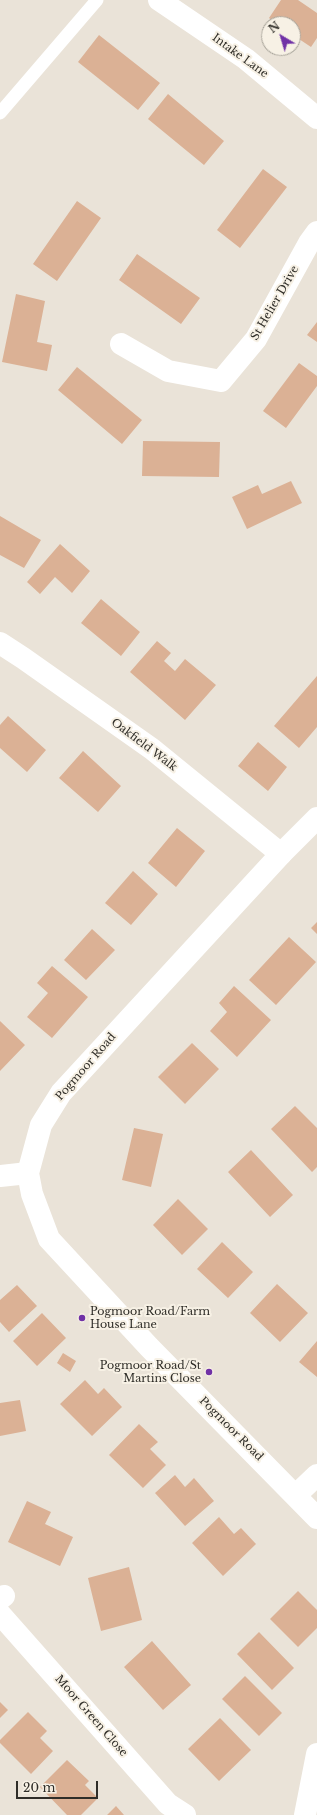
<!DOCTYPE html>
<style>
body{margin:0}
#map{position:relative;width:317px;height:1815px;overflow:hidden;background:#eae3d8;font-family:"Libre Baskerville",serif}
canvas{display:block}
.north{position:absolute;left:261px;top:16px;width:40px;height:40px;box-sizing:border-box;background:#f7f1e5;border:1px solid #a7a399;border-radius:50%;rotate:322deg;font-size:11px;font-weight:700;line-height:16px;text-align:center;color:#2f2d28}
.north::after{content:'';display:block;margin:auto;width:14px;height:18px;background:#7031a6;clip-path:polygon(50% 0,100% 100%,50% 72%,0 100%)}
.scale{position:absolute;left:16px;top:1781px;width:82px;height:18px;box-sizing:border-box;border:2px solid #2f2d28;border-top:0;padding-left:5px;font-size:12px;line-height:14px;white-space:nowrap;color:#2f2d28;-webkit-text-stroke:3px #f7f1e5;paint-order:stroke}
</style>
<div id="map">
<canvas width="317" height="1815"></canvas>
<div class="north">N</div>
<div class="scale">20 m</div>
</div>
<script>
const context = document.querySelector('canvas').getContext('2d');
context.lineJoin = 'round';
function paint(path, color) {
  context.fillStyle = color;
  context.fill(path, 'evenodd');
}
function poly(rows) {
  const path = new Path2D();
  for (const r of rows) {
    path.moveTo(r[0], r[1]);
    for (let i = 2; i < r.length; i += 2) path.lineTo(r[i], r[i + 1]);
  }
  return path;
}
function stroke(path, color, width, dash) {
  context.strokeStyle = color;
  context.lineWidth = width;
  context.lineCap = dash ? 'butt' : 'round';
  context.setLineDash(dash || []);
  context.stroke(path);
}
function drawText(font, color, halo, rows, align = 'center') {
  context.font = font + ' "Libre Baskerville",serif';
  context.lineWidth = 4;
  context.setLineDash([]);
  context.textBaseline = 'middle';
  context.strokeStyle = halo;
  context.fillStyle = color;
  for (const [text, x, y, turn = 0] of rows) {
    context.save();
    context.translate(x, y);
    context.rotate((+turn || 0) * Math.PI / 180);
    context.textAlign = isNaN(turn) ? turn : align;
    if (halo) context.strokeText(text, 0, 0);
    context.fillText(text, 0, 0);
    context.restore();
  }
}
paint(poly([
 [281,0,298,0,317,13,317,38,311,47,293,35,293,24,277,24,269,18],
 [99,35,160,83,138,110,78,62],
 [168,94,224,141,204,165,148,119],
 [263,169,287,187,240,248,217,230],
 [77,201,101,218,57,281,33,264],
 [137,254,200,298,181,324,119,280],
 [16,294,45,301,37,342,52,345,47,371,2,362],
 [317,322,317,342,307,335],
 [299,363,317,376,317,386,286,428,263,411],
 [77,367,142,420,122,444,58,390],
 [143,441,220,442,219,477,142,476],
 [291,481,302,503,247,529,232,497,258,485,262,494],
 [0,516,41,540,24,568,0,555],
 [60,544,90,571,72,593,55,577,40,594,27,582],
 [101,599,140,632,121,656,81,623],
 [157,641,171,653,164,661,175,671,185,659,216,685,185,720,130,672],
 [317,676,317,727,299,748,274,726],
 [8,716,46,750,27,772,0,748,0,725],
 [258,742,287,767,268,791,238,766],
 [83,751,121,786,98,812,59,778],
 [177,828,205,851,176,887,148,863],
 [133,871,158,894,131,925,105,903],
 [317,922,317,934,311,928],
 [92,929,115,950,86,980,64,960],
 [289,937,316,962,276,1005,249,980],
 [52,966,88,997,52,1038,27,1017,48,993,37,983],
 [234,986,271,1020,237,1057,210,1031,227,1012,219,1003],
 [0,1021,25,1045,0,1071],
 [192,1043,219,1069,185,1104,158,1077],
 [295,1106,317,1128,317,1167,312,1172,271,1129],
 [134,1128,163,1134,151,1187,122,1180],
 [251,1150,293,1195,270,1217,228,1172],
 [178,1199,208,1229,182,1255,153,1225],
 [222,1242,253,1272,228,1298,197,1269],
 [277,1284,308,1313,280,1342,250,1313],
 [17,1285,37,1306,9,1332,0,1322,0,1300],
 [42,1313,66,1338,37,1366,13,1341],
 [317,1341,317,1377,299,1362],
 [63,1353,76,1361,70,1372,57,1363],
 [85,1380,98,1394,104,1388,122,1407,92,1436,60,1404],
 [20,1400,26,1431,0,1436,0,1403],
 [139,1424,158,1442,150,1449,166,1465,143,1488,109,1455],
 [175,1475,185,1487,194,1478,214,1501,185,1526,155,1493],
 [27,1501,51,1512,45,1524,73,1537,60,1566,8,1542],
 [219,1517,234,1534,241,1528,256,1544,223,1576,192,1543],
 [129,1567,142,1620,101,1631,88,1578],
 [298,1591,317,1610,317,1628,298,1647,270,1619],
 [259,1632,294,1668,272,1690,237,1654],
 [152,1641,191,1685,163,1710,124,1667],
 [245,1676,282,1713,259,1736,222,1699],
 [0,1702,8,1710,0,1718],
 [28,1712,47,1731,40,1738,53,1751,31,1774,0,1743,0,1740],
 [220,1718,251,1750,219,1781,188,1749],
 [67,1760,89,1781,85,1785,98,1798,81,1815,67,1815,40,1787],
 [116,1806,124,1815,107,1815]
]), '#dbb195');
stroke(poly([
 [0,113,97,0]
]), '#fff', 13);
stroke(poly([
 [159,0,246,59,317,118],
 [121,344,168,371,221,381,256,339,309,243,317,232],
 [0,643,23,658,152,749,281,854],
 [0,1176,28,1173],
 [296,1495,317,1475],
 [0,1599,4,1596],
 [0,1614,168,1804,185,1815],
 [305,1815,317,1754]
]), '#fff', 22);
stroke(poly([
 [317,818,281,854,61,1093,41,1125,28,1173,32,1194,49,1239,149,1347,317,1518]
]), '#fff', 22);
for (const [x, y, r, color] of [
 [82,1318,4,"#7031a6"],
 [209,1372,4,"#7031a6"]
]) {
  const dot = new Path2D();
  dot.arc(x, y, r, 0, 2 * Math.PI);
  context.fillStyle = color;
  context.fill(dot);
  stroke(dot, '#f7f1e5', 1.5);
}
drawText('11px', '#2f2d28', '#f7f1e5', [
 ["Intake Lane",240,56,36],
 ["St Helier Drive",275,303,-60],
 ["Oakfield Walk",144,745,37],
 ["Pogmoor Road",86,1067,-49],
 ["Pogmoor Road",231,1429,45],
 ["Moor Green Close",91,1716,49]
]);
drawText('11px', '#2f2d28', '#f7f1e5', [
 ["Pogmoor Road/Farm",90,1312],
 ["House Lane",90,1325],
 ["Pogmoor Road/St",201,1366,"right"],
 ["Martins Close",201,1379,"right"]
], 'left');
</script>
